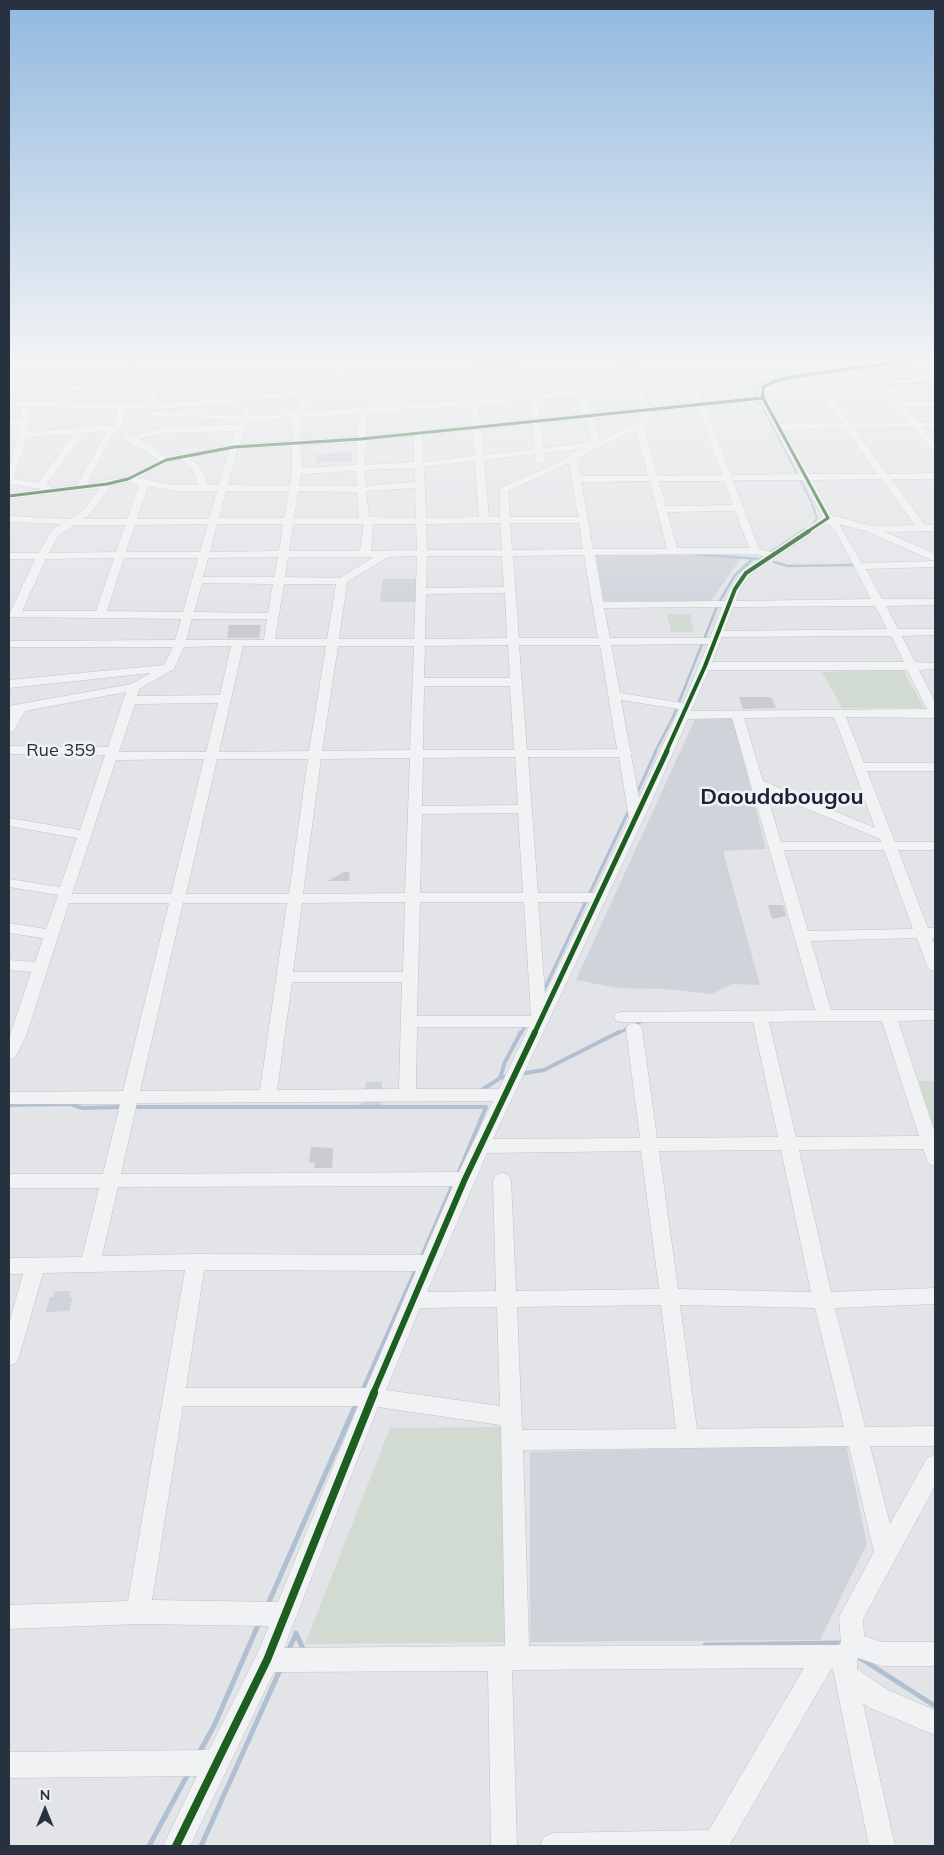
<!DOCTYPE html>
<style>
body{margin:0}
#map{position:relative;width:944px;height:1855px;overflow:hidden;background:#e2e4e7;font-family:Mulish,sans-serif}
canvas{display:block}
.frame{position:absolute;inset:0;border:10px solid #283140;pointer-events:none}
.north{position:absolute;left:20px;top:1785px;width:50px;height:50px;-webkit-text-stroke:4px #eff2f6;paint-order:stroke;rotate:0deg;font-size:14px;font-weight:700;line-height:20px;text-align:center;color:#283140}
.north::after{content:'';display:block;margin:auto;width:18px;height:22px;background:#283140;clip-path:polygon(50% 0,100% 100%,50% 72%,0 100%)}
</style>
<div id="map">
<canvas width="944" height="1855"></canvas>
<div class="frame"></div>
<div class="north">N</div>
</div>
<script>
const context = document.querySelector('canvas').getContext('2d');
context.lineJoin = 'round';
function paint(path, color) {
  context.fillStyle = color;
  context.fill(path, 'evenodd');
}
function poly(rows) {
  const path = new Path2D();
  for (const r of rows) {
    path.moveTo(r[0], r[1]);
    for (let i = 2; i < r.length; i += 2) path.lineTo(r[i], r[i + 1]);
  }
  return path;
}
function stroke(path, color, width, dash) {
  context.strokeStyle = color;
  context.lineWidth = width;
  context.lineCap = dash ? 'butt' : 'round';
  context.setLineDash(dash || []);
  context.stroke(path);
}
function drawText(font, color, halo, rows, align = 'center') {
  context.font = font + ' Mulish,sans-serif';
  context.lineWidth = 5;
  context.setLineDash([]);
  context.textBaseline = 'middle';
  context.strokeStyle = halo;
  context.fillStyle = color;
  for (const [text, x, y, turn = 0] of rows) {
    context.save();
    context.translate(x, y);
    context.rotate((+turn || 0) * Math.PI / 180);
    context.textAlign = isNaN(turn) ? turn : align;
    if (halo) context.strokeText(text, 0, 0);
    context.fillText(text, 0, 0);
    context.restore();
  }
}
paint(poly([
 [351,452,352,462,316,463,317,454],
 [595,554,666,554,741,558,710,602,604,601],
 [383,579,418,579,416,602,380,602],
 [733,718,766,849,723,851,760,985,732,984,712,994,664,989,618,988,576,980,695,719],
 [366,1082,382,1082,381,1109,358,1109,359,1103,363,1103],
 [55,1291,71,1291,69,1297,73,1297,69,1311,46,1312,50,1297,53,1297],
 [846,1444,867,1544,820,1640,530,1642,530,1452]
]), '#d0d3da');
paint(poly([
 [667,614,690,614,694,632,671,632],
 [903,670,924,708,842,708,822,672],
 [919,1081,935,1081,935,1140],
 [501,1427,508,1642,305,1644,390,1428]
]), '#d2dbd2');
stroke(poly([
 [789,376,764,382,757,386,756,394,811,501,817,518,812,525],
 [884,385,935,382],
 [800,532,805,529]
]), '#b0c0d2', 2);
stroke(poly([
 [692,554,761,559,763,557],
 [768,554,802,531],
 [774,562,788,566,855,565],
 [655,752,673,717,718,604,735,575,754,558]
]), '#b0c0d2', 2.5);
stroke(poly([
 [637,793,656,751],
 [544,990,629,810],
 [521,1034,526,1024],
 [617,1034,642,1021]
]), '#b0c0d2', 3);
stroke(poly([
 [520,1074,544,1070,619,1032],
 [500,1078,505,1062,521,1032],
 [482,1090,500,1078,507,1076],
 [9,1105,71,1104,82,1108,123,1107],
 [132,1107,486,1107,458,1174],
 [421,1258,453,1184],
 [362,1391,416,1269]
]), '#b0c0d2', 4);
stroke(poly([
 [268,1604,356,1404],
 [296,1633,304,1651],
 [705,1645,839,1643,837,1648],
 [288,1651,296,1634],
 [860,1658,935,1706],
 [199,1753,214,1726,259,1623],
 [149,1846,189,1772],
 [201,1846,280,1670]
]), '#b0c0d2', 5);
paint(poly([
 [229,625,261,625,259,638,227,638],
 [739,697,771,697,776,708,743,709],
 [344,872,349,872,350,881,328,881],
 [768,905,783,905,786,916,772,919],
 [311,1147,333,1148,332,1168,314,1168,315,1163,309,1162]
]), '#cacccf');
const minor = poly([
 [135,360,144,360,131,368,530,363,534,365,535,371,630,362,629,360,637,360,637,362,687,360,683,362,638,366,642,384,685,379,682,373,686,371,689,371,693,379,755,372,737,360,746,360,769,375,765,377,695,383,703,402,759,396,760,385,772,379,792,375,896,360,927,360,935,363,935,367,916,361,792,379,770,387,875,380,873,378,877,376,883,380,935,377,935,381,887,384,902,402,935,402,935,407,906,407,918,422,935,421,935,427,922,427,935,443,935,451,932,450,913,427,854,428,887,474,935,473,935,479,891,479,925,525,935,525,935,531,885,532,935,554,935,567,866,569,882,599,935,599,935,605,886,606,898,629,935,629,935,635,902,636,915,662,935,663,935,669,919,670,935,702,935,718,846,717,864,763,935,763,935,771,867,771,895,842,935,842,935,850,898,850,928,928,935,928,935,938,932,938,935,947,935,971,930,970,927,966,917,938,811,941,831,1010,935,1010,935,1020,898,1021,935,1133,935,1166,929,1164,923,1149,799,1150,831,1292,935,1288,935,1304,835,1308,865,1427,935,1426,935,1446,870,1446,890,1524,927,1458,935,1455,935,1486,863,1619,864,1636,882,1642,935,1642,935,1666,882,1666,858,1658,857,1660,857,1669,888,1690,935,1710,935,1735,870,1708,863,1703,895,1846,869,1846,833,1669,831,1669,729,1846,540,1846,544,1837,553,1833,709,1830,804,1668,512,1670,517,1846,491,1846,488,1671,274,1672,190,1846,163,1846,197,1776,9,1778,9,1752,209,1750,258,1652,269,1626,138,1624,9,1629,9,1605,128,1601,185,1270,43,1273,19,1357,16,1363,9,1366,9,1323,23,1274,9,1274,9,1258,82,1257,99,1188,9,1188,9,1174,103,1174,120,1104,9,1104,9,1092,123,1091,169,903,69,903,26,1036,15,1058,9,1060,9,1038,31,972,9,970,9,960,35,962,43,938,9,933,9,923,46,929,58,895,9,887,9,879,60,887,77,838,9,826,9,818,80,830,105,755,9,754,9,746,108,747,126,692,25,711,13,732,9,733,9,718,11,713,9,714,9,706,131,684,151,673,9,688,9,680,164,665,173,647,9,647,9,641,175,640,181,619,9,617,9,611,11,611,35,559,9,559,9,553,39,553,51,531,61,524,9,522,9,516,70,519,84,510,100,488,9,499,9,493,42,489,9,484,9,465,19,435,19,424,9,425,9,419,20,419,21,407,9,408,9,404,25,401,60,402,82,390,9,390,9,387,91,385,111,373,11,377,9,377,9,373,51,370,119,369,135,360],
 [526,367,527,371,314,390,324,370,526,367],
 [631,367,635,384,584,389,582,383,578,381,574,383,576,390,537,394,535,375,631,367],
 [316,370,311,380,210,382,206,384,210,386,309,385,305,391,155,404,167,373,316,370],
 [122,373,159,373,147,404,71,403,122,373],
 [527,376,529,395,302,412,311,395,527,376],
 [687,384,695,402,648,407,644,388,687,384],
 [878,385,909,422,850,423,825,388,878,385],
 [636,389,640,408,592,413,586,394,636,389],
 [817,389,842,423,782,424,767,398,767,391,817,389],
 [578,395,583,414,540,418,538,399,578,395],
 [303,396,293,413,250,416,252,411,248,408,245,409,242,415,151,412,151,416,154,417,240,420,238,425,165,427,133,436,124,434,123,436,127,441,159,460,125,477,87,484,115,430,123,427,125,409,150,410,303,396],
 [530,400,532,419,481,424,478,405,530,400],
 [760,401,800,474,731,475,705,406,760,401],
 [469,406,472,425,366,436,367,413,469,406],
 [29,407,117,409,115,425,28,432,29,407],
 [697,407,722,475,657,476,644,426,651,421,649,412,697,407],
 [641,413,642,420,600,441,593,418,641,413],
 [359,414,357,437,301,440,300,418,359,414],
 [292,418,292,441,240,444,248,421,292,418],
 [585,419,592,442,544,448,541,423,585,419],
 [532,424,535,449,484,455,482,429,532,424],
 [845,428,878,474,809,474,784,430,845,428],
 [473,430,475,456,423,462,422,435,473,430],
 [636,430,648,476,580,476,577,459,636,430],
 [106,431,77,485,51,488,50,485,46,484,84,433,106,431],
 [236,431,230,445,167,457,139,439,165,433,236,431],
 [74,434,38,483,14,479,27,437,74,434],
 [414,436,414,462,365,465,366,441,414,436],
 [357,442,356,465,302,468,301,445,357,442],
 [292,446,292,471,290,486,228,485,238,449,292,446],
 [585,448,569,454,568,457,539,471,500,488,500,517,489,517,484,460,536,454,536,461,541,464,546,461,545,453,585,448],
 [229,450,219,485,208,485,201,468,190,457,229,450],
 [181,459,192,469,198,485,175,485,137,478,169,462,181,459],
 [475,461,479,517,426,518,424,467,475,461],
 [569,463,578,517,510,517,508,491,569,463],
 [415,468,415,482,366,486,365,470,415,468],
 [356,471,357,486,299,486,301,474,356,471],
 [882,479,915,525,872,526,831,515,812,480,882,479],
 [733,480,803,480,823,517,771,552,759,549,733,480],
 [650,481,667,549,593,549,581,482,650,481],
 [659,481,724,481,733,505,666,506,659,481],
 [128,482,139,484,127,519,83,519,90,514,110,486,128,482],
 [148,486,175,491,217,491,209,519,137,519,148,486],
 [415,488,416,518,369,517,366,491,415,488],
 [226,491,289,491,284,518,219,518,226,491],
 [298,491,357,492,359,518,294,518,298,491],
 [735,511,749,548,677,548,667,512,735,511],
 [500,523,502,550,427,550,426,524,500,523],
 [510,523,579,523,583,549,512,550,510,523],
 [827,523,835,530,871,599,736,601,740,589,750,575,827,523],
 [208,524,200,552,126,552,135,525,208,524],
 [217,524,283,524,279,551,210,552,217,524],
 [293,524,364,524,360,551,289,551,293,524],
 [373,524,416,524,417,550,371,551,373,524],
 [839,524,866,531,934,561,862,563,839,524],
 [74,525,125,525,116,552,49,553,59,535,74,525],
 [755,554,764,556,742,571,730,589,725,601,603,602,595,555,755,554],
 [584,555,598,638,519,638,513,556,584,555],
 [417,556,414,639,339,639,347,582,388,557,417,556],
 [427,556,502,556,504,587,426,588,427,556],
 [278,557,274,577,203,577,208,558,278,557],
 [288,557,374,557,340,578,285,577,288,557],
 [114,558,96,611,22,611,46,559,114,558],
 [124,558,198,558,183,612,107,611,124,558],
 [202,583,273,584,268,613,194,612,202,583],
 [284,584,336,584,327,639,275,639,284,584],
 [505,593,507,638,425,639,426,594,505,593],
 [875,606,887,629,724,631,733,607,875,606],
 [722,607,710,638,610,638,604,608,722,607],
 [192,619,267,619,264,640,186,640,192,619],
 [891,636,904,662,712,662,722,637,891,636],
 [708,644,683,703,620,693,611,645,708,644],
 [508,645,510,678,424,678,425,646,508,645],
 [519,645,600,645,617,749,527,750,519,645],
 [231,646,220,695,137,696,139,689,174,669,184,647,231,646],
 [243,646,326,646,309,751,219,752,243,646],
 [338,646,414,646,410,750,322,751,338,646],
 [709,670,907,670,927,709,691,711,709,670],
 [424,686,510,686,514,750,423,750,424,686],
 [621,700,679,709,639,798,631,755,632,753,630,750,621,700],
 [218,703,206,752,119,752,135,704,218,703],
 [834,717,853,767,875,828,763,781,744,718,834,717],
 [732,718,815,1010,622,1012,616,1013,614,1017,616,1021,622,1022,753,1022,778,1137,657,1138,642,1029,640,1025,634,1023,628,1025,626,1029,640,1138,493,1139,643,820,688,719,732,718],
 [515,757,518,805,422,806,423,758,515,757],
 [528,757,619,757,629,819,594,893,538,893,528,757],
 [410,758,405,893,303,894,321,759,410,758],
 [204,759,171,894,72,894,116,760,204,759],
 [217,759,308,759,289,894,186,894,217,759],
 [766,792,880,839,881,842,781,842,766,792],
 [518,813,523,893,420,893,422,814,518,813],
 [784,850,884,850,913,929,808,931,784,850],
 [405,902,403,972,293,972,302,903,405,902],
 [420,902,524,902,531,1016,417,1016,420,902],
 [538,902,590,902,545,994,538,902],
 [183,903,287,903,260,1090,140,1091,183,903],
 [292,982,402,982,399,1089,277,1090,292,982],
 [824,1021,882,1021,919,1136,796,1137,769,1022,824,1021],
 [417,1027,529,1027,499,1089,416,1089,417,1027],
 [493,1101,459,1172,121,1174,137,1103,493,1101],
 [781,1150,811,1292,678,1289,659,1151,781,1150],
 [641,1151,659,1289,516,1291,511,1180,508,1175,502,1173,496,1175,493,1180,496,1291,427,1292,487,1153,641,1151],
 [453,1186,423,1255,196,1254,102,1256,118,1187,453,1186],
 [204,1270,416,1271,366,1388,186,1388,204,1270],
 [661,1305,676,1429,522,1430,517,1307,661,1305],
 [680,1305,815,1308,844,1427,697,1429,680,1305],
 [497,1307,500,1406,386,1390,420,1308,497,1307],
 [183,1406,358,1406,278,1602,152,1600,183,1406],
 [378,1407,501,1425,505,1646,284,1648,378,1407],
 [849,1446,874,1552,839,1617,841,1642,839,1645,529,1646,523,1450,849,1446]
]);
stroke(minor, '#c0c2c5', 1);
paint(minor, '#f1f2f4');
stroke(poly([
 [9,496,107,484,128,479,166,460,234,447,361,439,763,398],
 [807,532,828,518,763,398,763,387,775,381,792,377,912,360]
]), '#1b5e20', 3);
stroke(poly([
 [666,752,705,666,735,589,746,573,809,531]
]), '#1b5e20', 4);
stroke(poly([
 [534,1034,667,751]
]), '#1b5e20', 5);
stroke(poly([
 [373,1394,465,1179,535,1032]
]), '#1b5e20', 6);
stroke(poly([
 [176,1846,267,1660,374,1393]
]), '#1b5e20', 8);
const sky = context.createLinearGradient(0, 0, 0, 620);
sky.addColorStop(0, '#91b9df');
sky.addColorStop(0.58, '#f2f3f4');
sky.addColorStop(1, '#f2f3f400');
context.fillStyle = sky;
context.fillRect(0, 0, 944, 620);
drawText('18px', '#283140', '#eff2f6', [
 ["Rue 359",61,751]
]);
drawText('bold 22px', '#1b2231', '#eff2f6', [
 ["Daoudabougou",782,797]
]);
</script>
